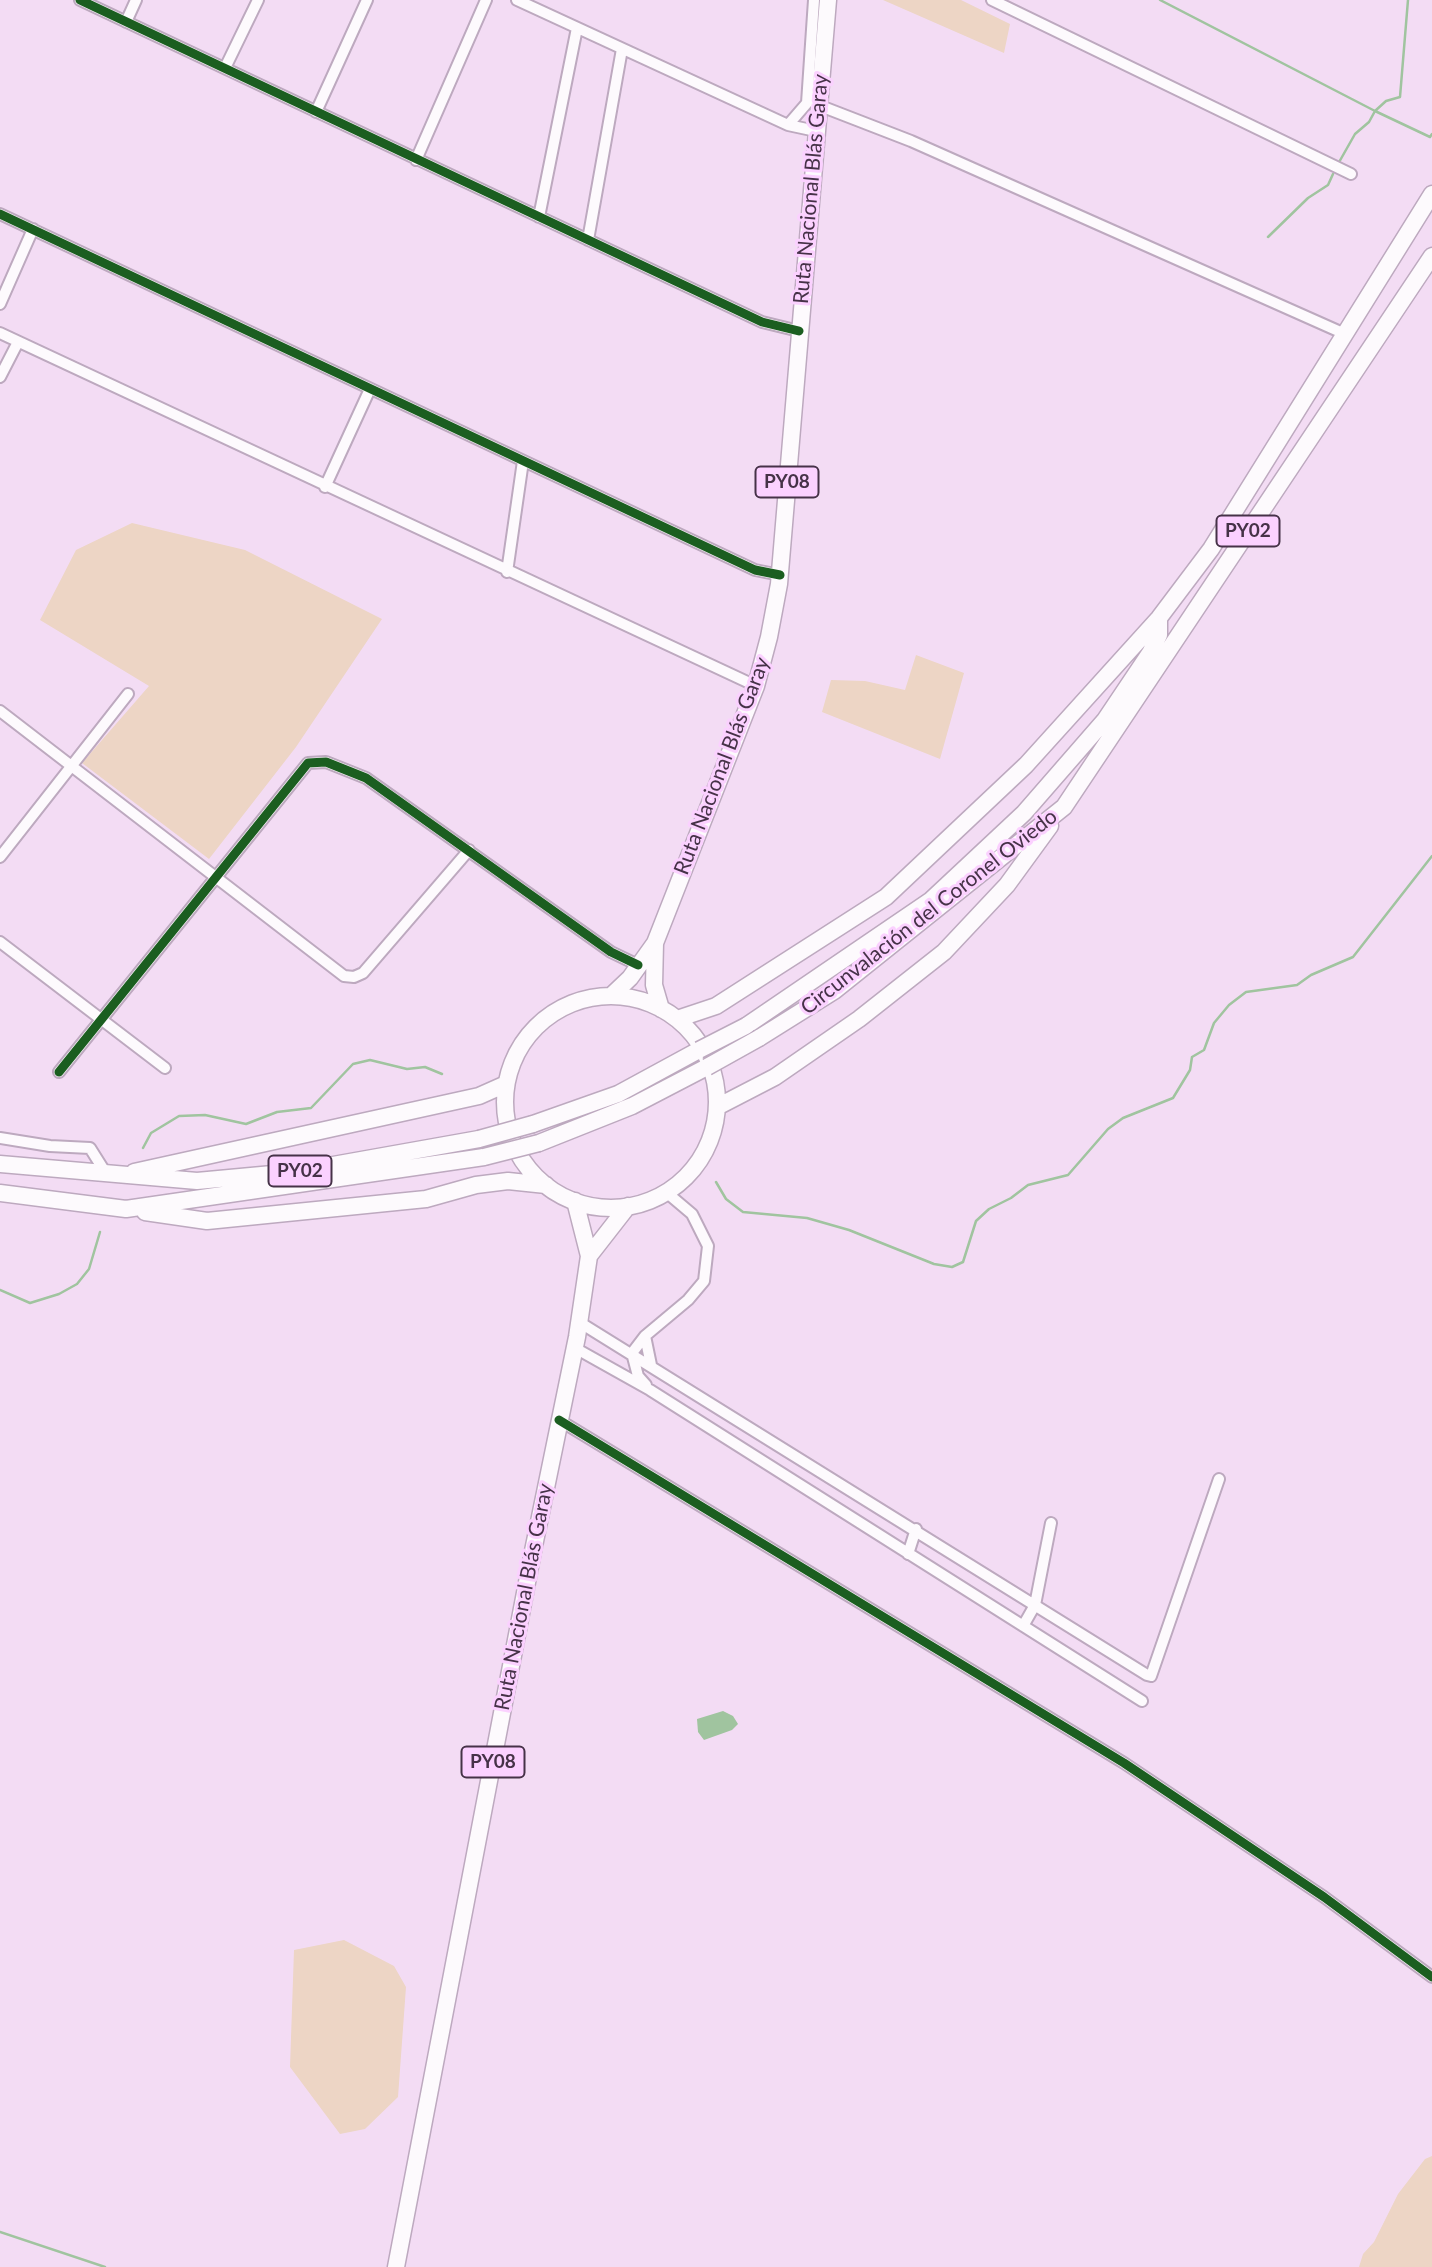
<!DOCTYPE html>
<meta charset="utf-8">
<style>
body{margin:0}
canvas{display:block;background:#f3dcf4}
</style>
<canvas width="1432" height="2267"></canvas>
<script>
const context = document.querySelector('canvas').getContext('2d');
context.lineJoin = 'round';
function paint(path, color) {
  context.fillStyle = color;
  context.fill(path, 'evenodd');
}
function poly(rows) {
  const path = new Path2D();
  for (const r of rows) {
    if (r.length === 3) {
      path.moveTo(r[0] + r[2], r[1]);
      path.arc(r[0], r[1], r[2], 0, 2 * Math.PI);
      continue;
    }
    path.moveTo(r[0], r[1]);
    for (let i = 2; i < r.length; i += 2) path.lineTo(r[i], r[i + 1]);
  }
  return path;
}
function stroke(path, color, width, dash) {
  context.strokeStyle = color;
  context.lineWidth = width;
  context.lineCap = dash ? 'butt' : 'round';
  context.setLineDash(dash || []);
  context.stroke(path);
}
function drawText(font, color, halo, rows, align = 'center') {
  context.font = font + ' Lato,sans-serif';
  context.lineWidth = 6;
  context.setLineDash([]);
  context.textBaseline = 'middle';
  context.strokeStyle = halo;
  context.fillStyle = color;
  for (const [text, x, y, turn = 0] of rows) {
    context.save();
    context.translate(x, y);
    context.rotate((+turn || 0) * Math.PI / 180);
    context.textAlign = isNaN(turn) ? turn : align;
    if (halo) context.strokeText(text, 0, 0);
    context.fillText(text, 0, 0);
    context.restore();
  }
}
paint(poly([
 [883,0,961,0,1010,24,1004,53],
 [132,523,245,550,382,619,296,747,209,859,82,763,149,686,40,620,76,550],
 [916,655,964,673,940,759,822,712,831,680,865,681,905,690],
 [344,1940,394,1966,406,1987,398,2097,365,2129,340,2134,290,2067,294,1950],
 [1432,2156,1432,2267,1359,2267,1363,2254,1374,2242,1398,2194,1425,2159]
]), '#edd5c5');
paint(poly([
 [723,1711,733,1716,738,1724,732,1730,704,1740,698,1732,697,1719]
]), '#a0c49f');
stroke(poly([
 [1160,0,1375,111,1430,137,1432,134],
 [1338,164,1355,134,1369,122,1375,111,1386,101,1400,97,1408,0],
 [1268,237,1308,198,1328,185,1333,174],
 [143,1148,151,1133,179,1116,205,1115,246,1124,277,1112,311,1108,353,1064,370,1060,407,1069,425,1067,442,1074],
 [716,1182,726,1199,743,1212,807,1218,849,1230,934,1264,952,1267,963,1262,976,1221,989,1209,1011,1198,1028,1185,1068,1175,1108,1129,1123,1118,1173,1098,1190,1070,1192,1057,1204,1050,1214,1023,1229,1005,1246,992,1297,985,1311,975,1353,957,1432,856],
 [0,1290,30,1303,59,1294,77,1284,89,1269,100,1232],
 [0,2232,105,2267]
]), '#a0c49f', 2.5);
const minor = poly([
 [80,0,762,322,799,331],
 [517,0,788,125,816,131],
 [992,0,1351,174],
 [126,22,136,0],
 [225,68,258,0],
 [818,105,911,141,1345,334],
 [316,112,367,0],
 [788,125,807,103,814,0],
 [416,160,486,0],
 [0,214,755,570,780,575],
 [539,217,577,28],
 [588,240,622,49],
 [0,304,33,229],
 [0,333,756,686],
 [0,377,18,342],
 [325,487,370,389],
 [507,572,523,461],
 [0,711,344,976,354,977,363,973,469,850],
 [0,857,128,694],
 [0,942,165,1068],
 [59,1072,308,763,326,762,366,778,611,952,638,965],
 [0,1138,50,1146,90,1148,107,1175],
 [579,1322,1147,1675,1151,1676,1219,1479],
 [645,1336,651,1365],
 [575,1348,650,1390,1142,1701],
 [646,1385,638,1376,632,1353,645,1336,688,1300,704,1281,708,1246,692,1214,666,1192],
 [559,1420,1124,1763,1324,1897,1432,1977],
 [908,1554,916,1529],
 [1023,1626,1035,1605,1051,1523]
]);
const highway = poly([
 [655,943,654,985,661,1009],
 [611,996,630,978,655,943,756,686,769,637,779,584,828,0],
 [611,1102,106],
 [677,1019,716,1006,886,897,1026,765,1159,618,1211,549,1432,194],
 [746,1026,931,900,1024,813,1105,720,1150,653,1159,635,1159,618],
 [759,1038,834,991,1064,807,1432,256],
 [717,1107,775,1077,859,1019,944,952,1007,885,1050,826],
 [533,1124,618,1094,699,1050],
 [539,1143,632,1106,707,1067],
 [0,1164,197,1181,294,1172,479,1139],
 [134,1172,479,1096,506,1084],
 [0,1193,126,1209,484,1157],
 [145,1212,207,1221,426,1199,476,1185,508,1181,546,1185],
 [589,1256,628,1206],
 [396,2267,533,1551,577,1337,589,1256,575,1201]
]);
stroke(minor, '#bda9bf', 14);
stroke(highway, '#bda9bf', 19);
stroke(minor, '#fdfafd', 10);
stroke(highway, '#fdfafd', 16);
const highwayBridge = poly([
 [699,1050,746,1026],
 [707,1067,759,1038],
 [479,1139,533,1124],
 [484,1157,539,1143]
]);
stroke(highwayBridge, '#bda9bf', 19, []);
stroke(highwayBridge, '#fdfafd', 16);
stroke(poly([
 [80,0,762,322,799,331],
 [0,214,755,570,780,575],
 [59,1072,308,763,326,762,366,778,611,952,638,965],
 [559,1420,1124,1763,1324,1897,1432,1977]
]), '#1b5e20', 9);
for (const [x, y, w] of [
 [787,482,63],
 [1248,531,63],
 [300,1171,63],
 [493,1762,63]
]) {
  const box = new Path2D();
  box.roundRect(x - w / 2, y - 15.5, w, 31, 5);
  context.fillStyle = '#fbd1ff';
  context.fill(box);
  stroke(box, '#463248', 2);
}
drawText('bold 19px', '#463248', null, [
 ["PY08",787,482],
 ["PY02",1248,531],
 ["PY02",300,1171],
 ["PY08",493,1762]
]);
drawText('21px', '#463248', '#fbd1ff', [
 ["Ruta Nacional Blás Garay",811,189,-85],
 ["Ruta Nacional Blás Garay",722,766,-69],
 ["Circunvalación del Coronel Oviedo",929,912,-38],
 ["Ruta Nacional Blás Garay",524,1597,-79]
]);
</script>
